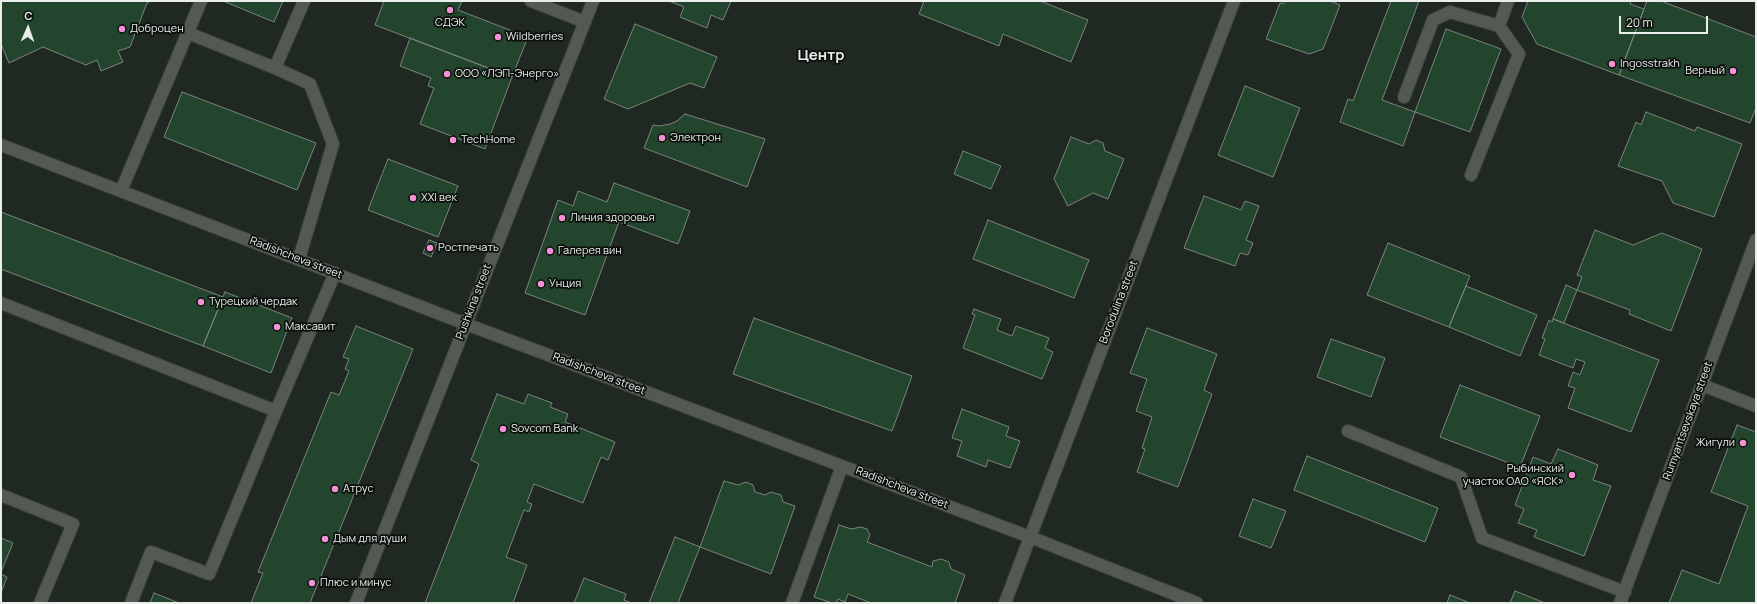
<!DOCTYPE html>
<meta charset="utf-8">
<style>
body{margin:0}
#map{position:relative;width:1757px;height:604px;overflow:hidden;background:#202822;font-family:Manrope,sans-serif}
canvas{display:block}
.frame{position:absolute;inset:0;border:2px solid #e9eeea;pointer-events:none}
.north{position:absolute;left:8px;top:8px;width:40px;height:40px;-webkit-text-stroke:3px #0c100d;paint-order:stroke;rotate:2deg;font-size:11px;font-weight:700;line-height:16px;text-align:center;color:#e9eeea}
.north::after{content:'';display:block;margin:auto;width:14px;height:18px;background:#e9eeea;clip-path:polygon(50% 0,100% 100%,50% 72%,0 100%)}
.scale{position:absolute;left:1619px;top:16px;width:89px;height:18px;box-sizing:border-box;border:2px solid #e9eeea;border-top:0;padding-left:5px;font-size:12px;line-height:14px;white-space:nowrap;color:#e9eeea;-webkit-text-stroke:3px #0c100d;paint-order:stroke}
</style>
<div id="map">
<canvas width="1757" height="604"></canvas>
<div class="frame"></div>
<div class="north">С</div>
<div class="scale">20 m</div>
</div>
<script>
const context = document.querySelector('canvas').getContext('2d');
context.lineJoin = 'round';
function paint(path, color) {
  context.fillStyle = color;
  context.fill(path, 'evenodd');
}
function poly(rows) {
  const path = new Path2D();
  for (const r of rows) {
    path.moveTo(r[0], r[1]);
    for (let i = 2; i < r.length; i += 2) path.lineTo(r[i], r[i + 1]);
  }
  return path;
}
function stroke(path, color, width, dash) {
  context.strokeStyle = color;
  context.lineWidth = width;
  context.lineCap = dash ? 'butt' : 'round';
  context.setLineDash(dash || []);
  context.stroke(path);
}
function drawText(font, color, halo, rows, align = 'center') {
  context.font = font + ' Manrope,sans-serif';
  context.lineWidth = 3.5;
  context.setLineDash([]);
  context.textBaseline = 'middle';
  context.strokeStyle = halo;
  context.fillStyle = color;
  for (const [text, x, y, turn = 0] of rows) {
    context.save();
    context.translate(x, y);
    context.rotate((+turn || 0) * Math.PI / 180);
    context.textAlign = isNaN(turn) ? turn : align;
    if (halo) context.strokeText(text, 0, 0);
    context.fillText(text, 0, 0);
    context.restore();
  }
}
const building = poly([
 [1,1,151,1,147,3,130,47,118,51,123,62,101,71,97,60,86,65,43,47,9,63,1,44,1,1],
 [223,1,283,1,274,22,223,1],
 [384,1,462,1,458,10,528,37,512,77,375,25,384,1],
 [669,1,731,1,723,20,711,15,707,28,680,17,684,7,669,1],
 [924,1,1040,1,1088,20,1071,62,1003,34,999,46,919,14,924,1],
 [1285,1,1330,1,1340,5,1323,49,1309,54,1266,39,1280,3,1283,4,1285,1],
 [1391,1,1419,1,1382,100,1415,112,1403,146,1340,122,1348,99,1353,101,1391,1],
 [1528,1,1631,1,1630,4,1644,9,1619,75,1537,44,1522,17,1528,1],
 [1647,1,1661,1,1756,37,1756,108,1750,123,1619,75,1647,1],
 [635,24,717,57,704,88,690,83,628,109,604,99,635,24],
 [1446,29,1501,49,1470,132,1415,112,1446,29],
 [410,38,512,77,485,149,420,124,434,88,428,86,431,78,400,66,410,38],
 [1245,86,1300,108,1273,177,1218,155,1245,86],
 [182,92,316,143,297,190,164,137,182,92],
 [1646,112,1695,131,1697,127,1742,144,1714,217,1673,203,1662,181,1618,166,1636,122,1641,125,1646,112],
 [685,114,765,139,747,187,644,148,653,125,659,126,670,124,677,121,685,114],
 [1071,137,1089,144,1096,140,1103,143,1105,151,1124,159,1108,199,1093,193,1068,206,1054,179,1071,137],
 [963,151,1001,166,991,189,954,174,963,151],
 [388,159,458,186,438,237,368,210,388,159],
 [614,183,690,211,678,244,619,222,585,315,525,293,558,200,573,206,578,191,607,202,614,183],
 [1204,196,1241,210,1245,201,1259,206,1246,240,1253,243,1248,255,1240,253,1235,266,1184,248,1204,196],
 [1,212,223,297,203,346,1,269,1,212],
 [988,220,1089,260,1074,298,973,259,988,220],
 [1595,230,1633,245,1662,233,1702,249,1671,331,1629,314,1630,310,1577,290,1582,277,1577,275,1595,230],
 [429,240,437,243,431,257,423,253,429,240],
 [1388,243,1470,276,1449,327,1367,295,1388,243],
 [1566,285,1577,290,1564,323,1553,319,1566,285],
 [1466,286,1537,315,1520,356,1449,327,1466,286],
 [225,292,292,318,271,373,203,346,225,292],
 [974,309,1001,319,997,330,1012,336,1016,326,1049,338,1045,348,1053,352,1042,379,963,348,975,315,972,314,974,309],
 [754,318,912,376,892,431,733,374,754,318],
 [1553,319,1659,360,1631,432,1568,408,1575,388,1568,386,1573,372,1580,375,1585,362,1576,359,1573,368,1539,355,1545,339,1542,338,1549,320,1552,322,1553,319],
 [356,326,413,349,310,603,251,603,263,573,258,572,331,392,339,395,349,371,345,369,349,359,343,357,356,326],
 [1147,328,1217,354,1204,390,1212,394,1178,487,1137,472,1145,449,1142,448,1152,417,1136,411,1147,379,1130,373,1147,328],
 [1331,339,1385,358,1371,397,1317,377,1331,339],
 [1460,385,1540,416,1520,467,1440,437,1460,385],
 [497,394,524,404,528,394,552,403,550,407,568,414,565,422,615,442,608,460,601,457,583,503,534,484,527,502,532,504,529,512,524,510,506,557,527,565,513,603,425,603,479,464,471,460,497,394],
 [962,409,1009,427,1006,436,1020,441,1010,468,988,460,986,467,957,456,962,441,952,438,962,409],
 [1737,425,1756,432,1756,603,1669,603,1682,570,1719,584,1748,506,1711,492,1737,425],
 [1558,449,1598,465,1593,480,1611,486,1584,556,1534,537,1537,530,1518,523,1524,509,1515,505,1533,457,1551,464,1558,449],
 [1307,456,1438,508,1425,542,1294,490,1307,456],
 [724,481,738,485,746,482,753,485,755,492,765,495,771,492,781,495,783,502,795,506,771,574,700,547,724,481],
 [1253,499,1286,511,1271,548,1239,536,1253,499],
 [839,525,851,529,861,527,867,529,870,535,867,542,932,567,933,561,941,559,949,562,951,569,965,575,955,603,871,603,848,594,845,602,838,599,836,603,832,603,814,597,839,525],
 [675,537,700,547,678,603,649,603,675,537],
 [1,538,13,543,1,572,1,538],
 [1,574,7,577,1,593,1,574],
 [584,578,626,594,624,600,631,603,574,603,584,578],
 [1515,591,1545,603,1510,603,1515,591],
 [154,593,179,603,150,603,154,593],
 [1450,595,1470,603,1447,603,1450,595]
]);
paint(building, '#23452d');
stroke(building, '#7b847d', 1);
const minor = poly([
 [531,1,585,22],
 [1499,26,1508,1],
 [188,33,275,68],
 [1404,97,1433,20,1450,12,1499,26,1519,54,1471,175],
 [1,145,466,324,1030,537,1197,603],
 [121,191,201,1],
 [299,259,333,144,310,84,275,68,304,1],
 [1,303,276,411],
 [1702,385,1756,406],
 [1348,431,1461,477,1482,538,1625,592],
 [1,495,73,524,40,603],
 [131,603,151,552,209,574,276,411,335,273],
 [356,603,593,1],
 [792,603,842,466],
 [1005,603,1234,1],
 [1620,603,1756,240]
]);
stroke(minor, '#3b423c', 14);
stroke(minor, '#525a53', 12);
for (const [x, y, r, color] of [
 [450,10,4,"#f391d5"],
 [122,29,4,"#f391d5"],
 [498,37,4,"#f391d5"],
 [1612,64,4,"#f391d5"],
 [1733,71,4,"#f391d5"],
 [447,74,4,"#f391d5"],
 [662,138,4,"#f391d5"],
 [453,140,4,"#f391d5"],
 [413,198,4,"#f391d5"],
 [562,218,4,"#f391d5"],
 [430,248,4,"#f391d5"],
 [550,251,4,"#f391d5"],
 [541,284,4,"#f391d5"],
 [201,302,4,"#f391d5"],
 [277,327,4,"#f391d5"],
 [503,429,4,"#f391d5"],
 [1743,443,4,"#f391d5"],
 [1572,475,4,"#f391d5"],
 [335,489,4,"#f391d5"],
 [325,539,4,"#f391d5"],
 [312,583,4,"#f391d5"]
]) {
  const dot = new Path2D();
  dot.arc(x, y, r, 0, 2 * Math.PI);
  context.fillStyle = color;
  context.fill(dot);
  stroke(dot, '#0c100d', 1.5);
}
drawText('11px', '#e9eeea', '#0c100d', [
 ["СДЭК",450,23,"center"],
 ["Доброцен",130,29],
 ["Wildberries",506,37],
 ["Ingosstrakh",1620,64],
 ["Верный",1725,71,"right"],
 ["ООО «ЛЭП-Энерго»",455,74],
 ["Электрон",670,138],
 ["TechHome",461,140],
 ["XXI век",421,198],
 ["Линия здоровья",570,218],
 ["Ростпечать",438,248],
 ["Галерея вин",558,251],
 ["Унция",549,284],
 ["Турецкий чердак",209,302],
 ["Максавит",285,327],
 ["Sovcom Bank",511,429],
 ["Жигули",1735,443,"right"],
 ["Рыбинский",1564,469,"right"],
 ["участок ОАО «ЯСК»",1564,482,"right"],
 ["Атрус",343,489],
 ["Дым для души",333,539],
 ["Плюс и минус",320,583]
], 'left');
drawText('11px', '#e9eeea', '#0c100d', [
 ["Radishcheva street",296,258,21],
 ["Pushkina street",474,302,-69],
 ["Borodulina street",1119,302,-69],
 ["Radishcheva street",599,374,21],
 ["Rumyantsevskaya street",1688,421,-70],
 ["Radishcheva street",902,488,21]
]);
drawText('bold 15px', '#e9eeea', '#0c100d', [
 ["Центр",821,56]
]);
</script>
